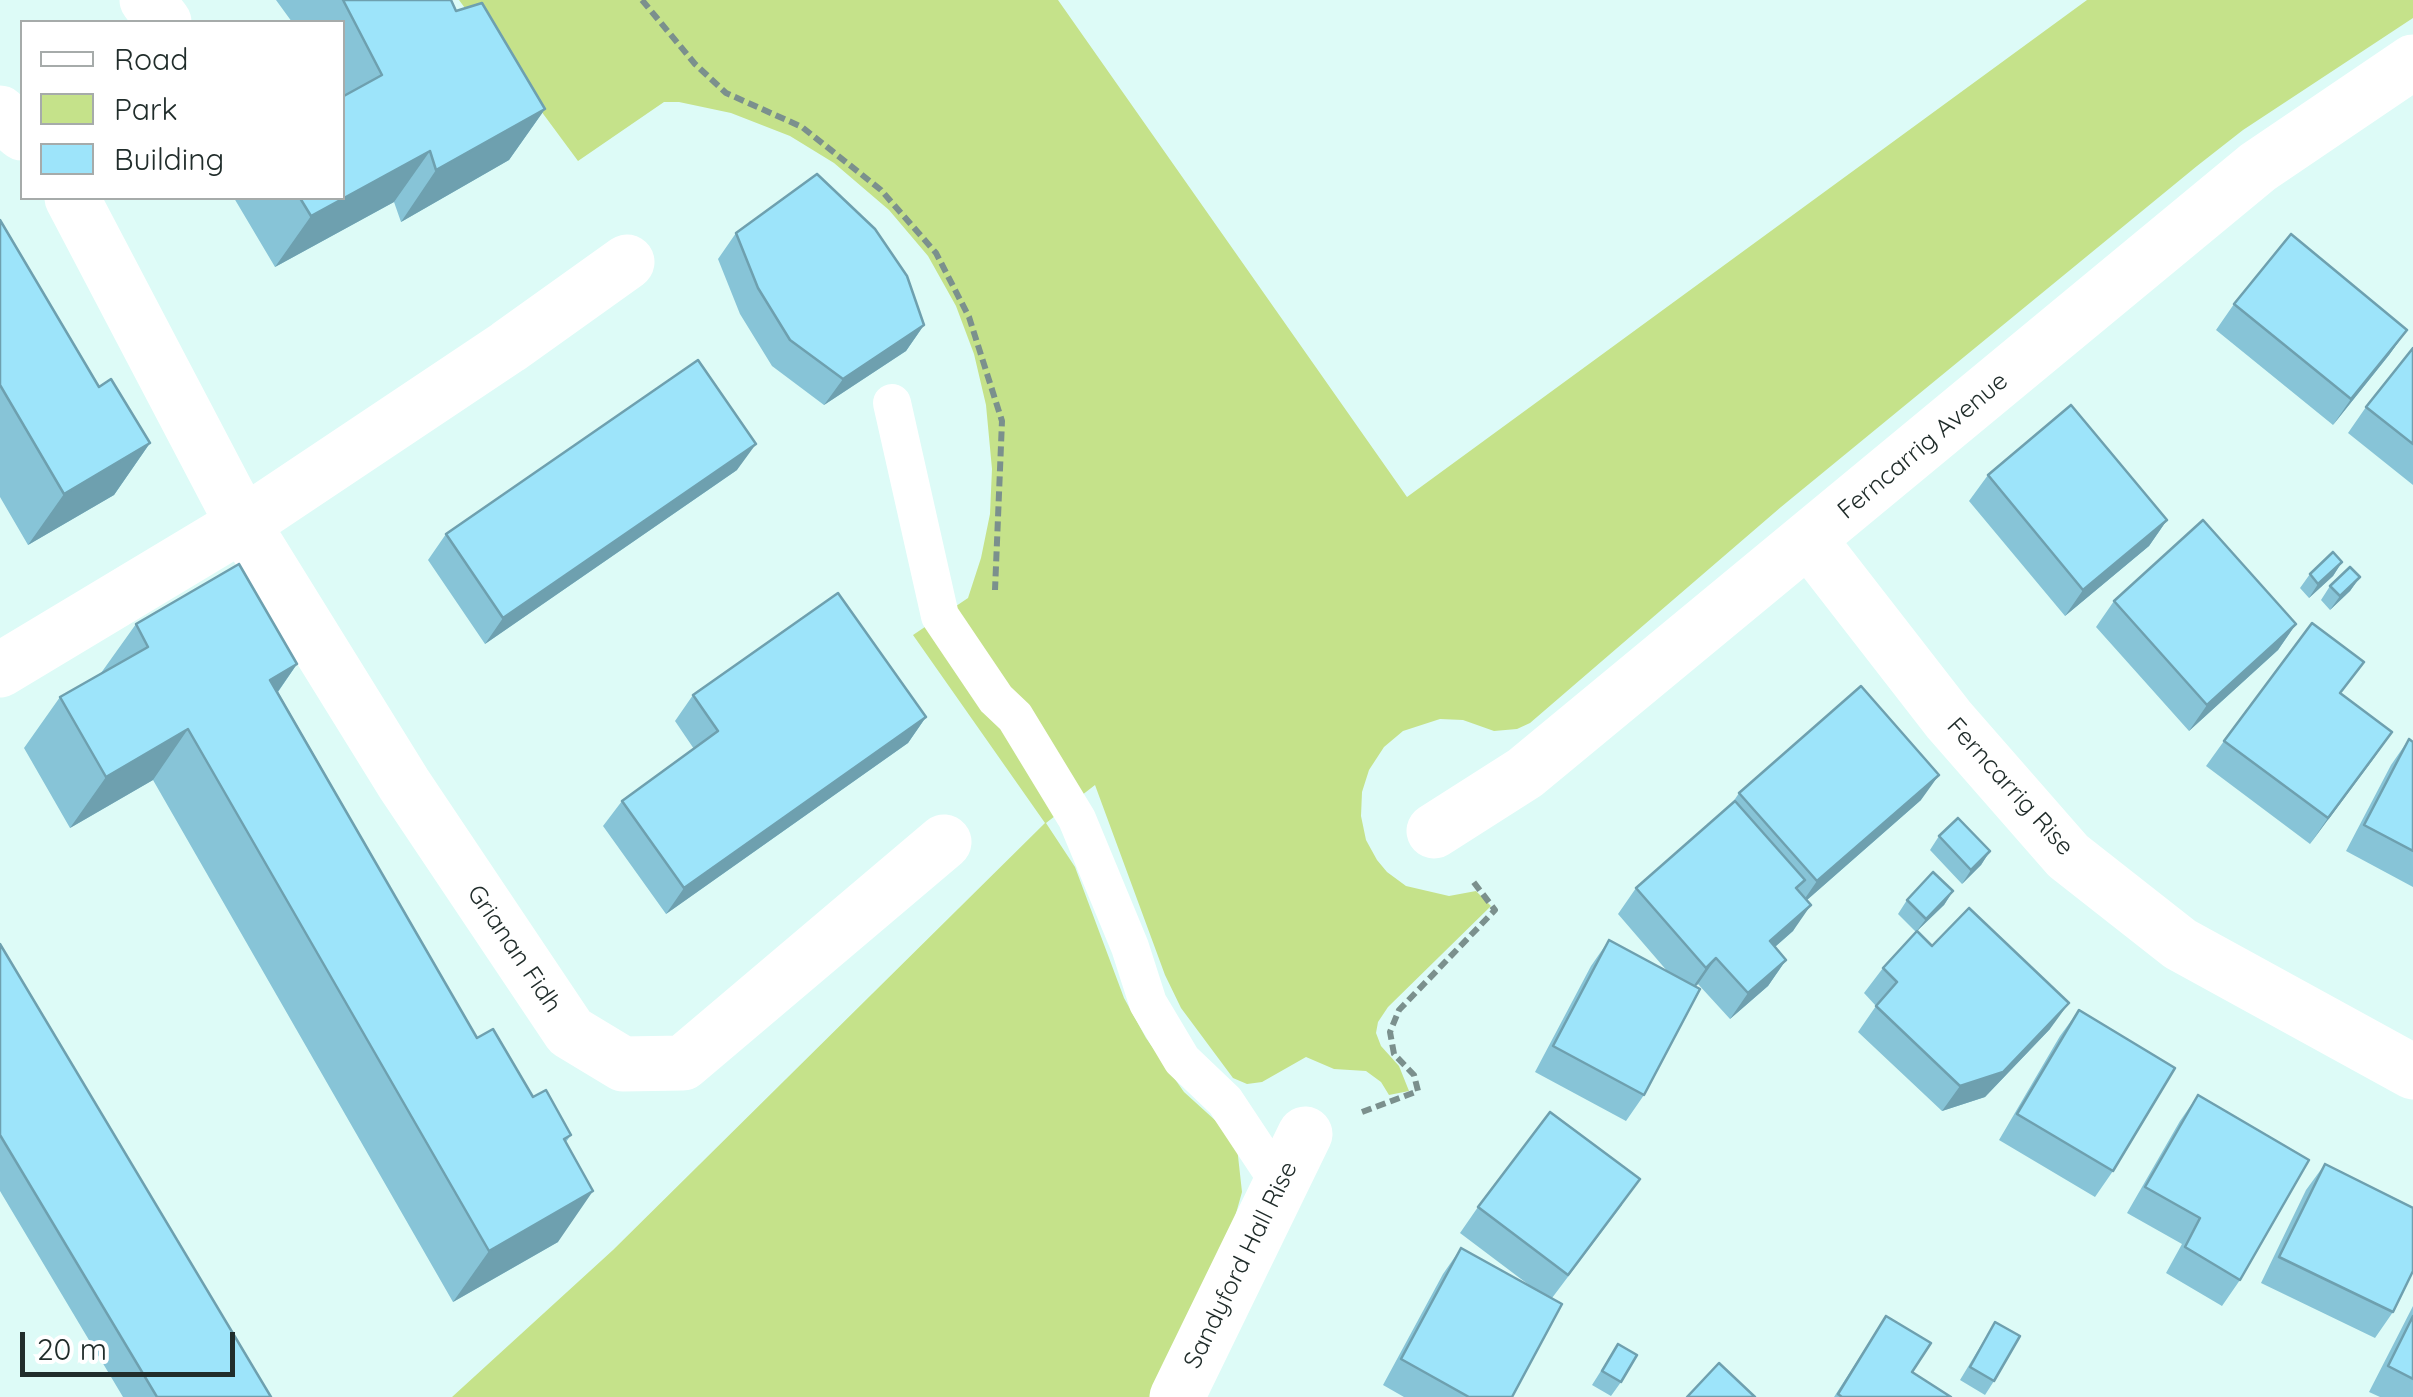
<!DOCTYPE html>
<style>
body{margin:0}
#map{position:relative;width:2413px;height:1397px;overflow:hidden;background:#ddfbf7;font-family:Quicksand,sans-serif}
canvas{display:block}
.legend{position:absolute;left:20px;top:20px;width:325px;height:180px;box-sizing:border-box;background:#fff;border:2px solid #a6abaa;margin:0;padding:12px 18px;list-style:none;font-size:30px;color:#212d2b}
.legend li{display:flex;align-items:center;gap:20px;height:50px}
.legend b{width:50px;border:2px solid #a6abaa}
.scale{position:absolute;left:20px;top:1332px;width:215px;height:45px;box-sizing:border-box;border:5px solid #212d2b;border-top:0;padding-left:12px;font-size:30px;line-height:35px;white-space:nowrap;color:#212d2b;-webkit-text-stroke:8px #fff;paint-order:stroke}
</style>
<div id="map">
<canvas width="2413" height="1397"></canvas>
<ul class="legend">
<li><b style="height:12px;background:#fff"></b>Road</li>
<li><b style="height:28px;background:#c5e28a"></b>Park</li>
<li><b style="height:28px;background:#9de4fa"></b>Building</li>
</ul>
<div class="scale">20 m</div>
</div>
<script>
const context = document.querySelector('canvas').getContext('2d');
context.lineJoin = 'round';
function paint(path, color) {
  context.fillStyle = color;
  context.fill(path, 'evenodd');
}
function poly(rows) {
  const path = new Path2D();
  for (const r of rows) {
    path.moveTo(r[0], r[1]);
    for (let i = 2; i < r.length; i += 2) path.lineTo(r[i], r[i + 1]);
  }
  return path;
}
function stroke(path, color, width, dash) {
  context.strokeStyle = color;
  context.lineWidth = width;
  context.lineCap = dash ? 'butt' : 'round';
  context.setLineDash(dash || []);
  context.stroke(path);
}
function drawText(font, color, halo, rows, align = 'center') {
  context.font = font + ' Quicksand,sans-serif';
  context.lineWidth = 8;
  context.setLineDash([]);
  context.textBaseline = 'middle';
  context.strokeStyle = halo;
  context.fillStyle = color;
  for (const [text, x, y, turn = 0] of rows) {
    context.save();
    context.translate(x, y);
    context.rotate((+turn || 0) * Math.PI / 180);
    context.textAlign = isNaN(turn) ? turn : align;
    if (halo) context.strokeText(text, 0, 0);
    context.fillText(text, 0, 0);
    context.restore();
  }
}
paint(poly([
 [459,0,1058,0,1407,497,2087,0,2413,0,2413,18,2243,130,2197,166,1781,507,1530,723,1517,729,1494,731,1463,720,1440,719,1403,731,1384,747,1369,770,1362,792,1361,816,1366,840,1377,860,1387,872,1406,886,1449,896,1476,891,1491,906,1388,1007,1378,1022,1376,1033,1381,1046,1399,1066,1409,1091,1389,1095,1381,1082,1366,1071,1334,1069,1306,1057,1262,1082,1247,1084,1233,1078,1181,1008,1165,975,1095,785,1046,823,1075,867,1124,998,1146,1038,1184,1092,1227,1131,1237,1147,1242,1192,1228,1242,1159,1397,452,1397,613,1250,1045,823,913,635,968,598,981,558,990,514,992,469,986,405,974,354,956,306,928,256,889,210,834,163,790,136,731,113,679,102,664,102,578,161]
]), '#c5e28a');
stroke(poly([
 [642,0,695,64,726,93,802,127,881,190,936,253,969,317,1002,421,995,590],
 [1362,1112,1418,1091,1414,1075,1394,1054,1390,1032,1399,1010,1495,910,1472,880]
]), '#7b908d', 6, [10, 5]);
stroke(poly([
 [892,403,940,616,996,699,1015,717,1077,819,1130,947,1148,1003,1182,1060,1225,1101,1280,1184]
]), '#fff', 38);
stroke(poly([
 [147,0,164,22],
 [0,113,22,133],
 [72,198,243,524,404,784,570,1032,623,1064,683,1063,944,842],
 [1810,541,1949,720,2068,856,2180,944,2413,1072],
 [0,670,243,524,508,347,627,262],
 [1434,831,1525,773,2258,167,2413,62],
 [1177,1397,1305,1134]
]), '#fff', 55);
paint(poly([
 [276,0,451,0,456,11,545,109,509,160,401,222,394,202,275,267,234,198,342,198,342,22,292,22],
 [0,220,99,387,150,443,114,495,28,545,0,497],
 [736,233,924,325,906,351,824,405,772,366,740,314,718,259],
 [2234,304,2407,330,2389,355,2333,425,2216,330],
 [2413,348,2413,485,2348,433,2366,407],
 [737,470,485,644,428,560,446,534],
 [1988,475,2167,520,2149,546,2065,616,1969,501],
 [2342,562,2333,576,2309,598,2300,588,2310,574],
 [2360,577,2350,591,2330,610,2321,600,2330,586],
 [2114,601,2296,624,2278,650,2189,731,2096,627],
 [136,624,297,664,278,692,477,1038,533,1097,571,1135,566,1142,558,1242,453,1302,153,780,70,828,24,748,60,697,101,673],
 [2341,694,2392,732,2310,844,2206,766,2224,741],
 [693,695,926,717,908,743,666,914,603,826,622,801,694,749,675,721],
 [2409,739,2413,742,2413,887,2346,851,2391,765],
 [1739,793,1921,800,1807,900,1793,931,1775,947,1786,960,1768,986,1730,1019,1698,984,1696,986,1644,1095,1626,1121,1535,1072,1591,966,1609,940,1668,972,1618,914,1636,888,1731,805],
 [1939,836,1990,851,1981,865,1962,884,1930,850],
 [1953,891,1944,905,1916,932,1898,914,1907,900],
 [0,944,271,1397,123,1397,0,1191],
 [1932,946,2050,1029,1985,1097,1942,1111,1858,1032,1876,1006,1864,993,1883,968],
 [2079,1010,2113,1171,2095,1197,1999,1140,2060,1036],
 [2198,1095,2240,1280,2222,1306,2166,1273,2182,1244,2127,1213,2180,1121],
 [2325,1164,2393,1312,2375,1338,2261,1283,2306,1190],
 [1622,1205,1552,1298,1512,1397,1404,1397,1383,1385,1443,1274,1461,1248,1529,1285,1460,1233,1478,1207],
 [2413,1306,2413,1397,2380,1397,2369,1392],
 [1886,1316,1912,1372,1951,1397,1834,1397],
 [1995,1322,1994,1381,1985,1395,1960,1380],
 [1618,1344,1621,1382,1611,1396,1592,1385]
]), '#87c4d7');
paint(poly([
 [545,109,509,160,401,222,436,170],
 [430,151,394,202,275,267,311,216],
 [924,325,906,351,824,405,843,379],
 [2407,330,2389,355,2333,425,2351,399],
 [150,443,114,495,28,545,64,494],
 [756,444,737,470,485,644,503,618],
 [2167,520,2149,546,2065,616,2083,590],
 [2342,562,2333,576,2309,598,2318,584],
 [2360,577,2350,591,2330,610,2340,596],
 [2296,624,2278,650,2189,731,2207,705],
 [297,664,261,716,270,680],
 [926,717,908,743,666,914,684,888],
 [188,729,153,780,70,828,106,777],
 [2392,732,2374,758,2310,844,2328,818],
 [1939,775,1921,800,1799,907,1817,881],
 [1990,851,1981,865,1962,884,1971,870],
 [1953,891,1944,905,1916,932,1926,919],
 [1811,905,1793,931,1752,967,1770,941],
 [1716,958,1698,984,1688,994,1706,968],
 [1786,960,1768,986,1730,1019,1748,993],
 [2069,1003,2050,1029,1985,1097,1942,1111,1960,1086],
 [593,1191,558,1242,453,1302,489,1251]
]), '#6ea0af');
const building = poly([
 [343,0,451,0,456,11,482,3,545,109,436,170,430,151,311,216,300,198,342,198,342,97,382,75,343,0],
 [817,174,875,229,907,276,924,325,843,379,790,340,758,288,736,233,817,174],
 [0,220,99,387,111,379,150,443,64,494,0,385,0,220],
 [2291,234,2407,330,2351,399,2234,304,2291,234],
 [2413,348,2413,444,2366,407,2413,348],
 [698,360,756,444,503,618,446,534,698,360],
 [2071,405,2167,520,2083,590,1988,475,2071,405],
 [2203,520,2296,624,2207,705,2114,601,2203,520],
 [2333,552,2342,562,2318,584,2310,574,2333,552],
 [239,564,297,664,270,680,477,1038,493,1029,533,1097,546,1090,571,1135,564,1139,593,1191,489,1251,188,729,106,777,60,697,148,647,136,624,239,564],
 [2350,567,2360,577,2340,596,2330,586,2350,567],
 [838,593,926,717,684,888,622,801,718,731,693,695,838,593],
 [2312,623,2364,662,2340,693,2392,732,2328,818,2224,741,2312,623],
 [1861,686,1939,775,1817,881,1739,793,1861,686],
 [2409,739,2413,742,2413,851,2364,825,2409,739],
 [1735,801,1805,880,1796,888,1811,905,1770,941,1786,960,1748,993,1716,958,1706,968,1636,888,1735,801],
 [1958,818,1990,851,1971,870,1939,836,1958,818],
 [1933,872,1953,891,1926,919,1907,900,1933,872],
 [1969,908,2069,1003,2003,1072,1960,1086,1876,1006,1897,982,1883,968,1917,931,1932,946,1969,908],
 [1609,940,1700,989,1644,1095,1553,1046,1609,940],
 [0,944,271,1397,157,1397,0,1135,0,944],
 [2079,1010,2175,1068,2113,1171,2017,1114,2079,1010],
 [2198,1095,2309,1160,2240,1280,2185,1247,2200,1218,2145,1187,2198,1095],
 [1550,1112,1640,1179,1568,1275,1478,1207,1550,1112],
 [2325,1164,2413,1208,2413,1271,2393,1312,2279,1257,2325,1164],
 [1461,1248,1562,1304,1512,1397,1469,1397,1401,1359,1461,1248],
 [1886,1316,1931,1343,1912,1372,1951,1397,1842,1397,1838,1394,1886,1316],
 [2413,1316,2413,1379,2388,1366,2413,1316],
 [1995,1322,2020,1336,1994,1381,1970,1367,1995,1322],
 [1618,1344,1637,1355,1621,1382,1602,1371,1618,1344],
 [1719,1363,1755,1397,1687,1397,1719,1363]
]);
paint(building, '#9de4fa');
stroke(building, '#6ea0af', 2.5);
drawText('25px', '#212d2b', '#fff', [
 ["Ferncarrig Avenue",1923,446,-40],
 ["Ferncarrig Rise",2010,787,48],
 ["Grianan Fidh",514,949,56],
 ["Sandyford Hall Rise",1241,1265,-64]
]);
</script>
